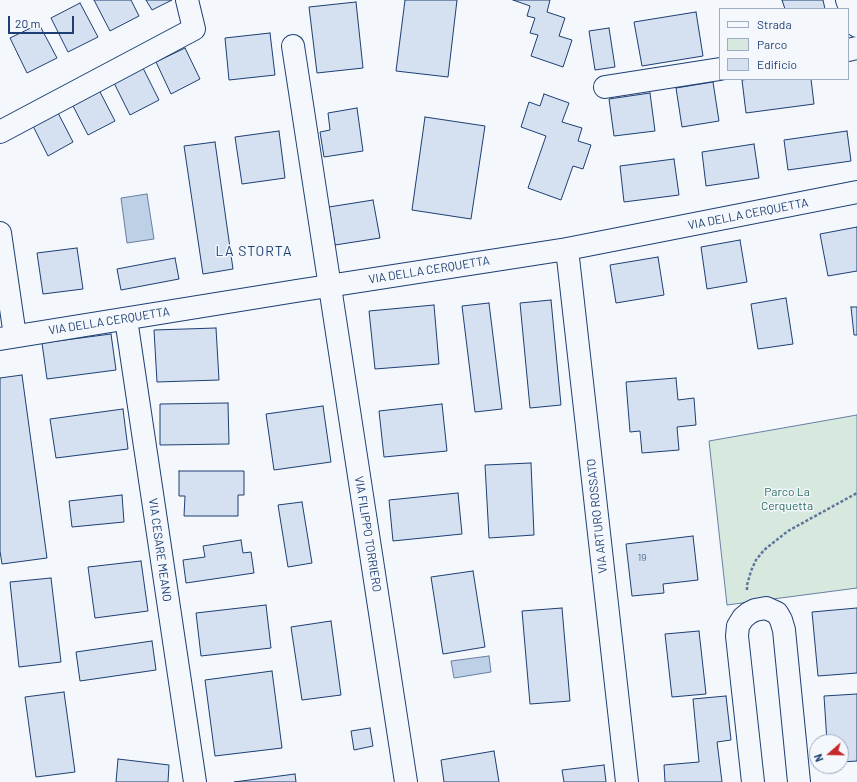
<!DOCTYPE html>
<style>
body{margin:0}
#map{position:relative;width:857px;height:782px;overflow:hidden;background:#f4f7fb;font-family:Barlow,sans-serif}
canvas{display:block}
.legend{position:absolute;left:719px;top:8px;width:130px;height:72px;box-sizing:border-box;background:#f4f7fb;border:1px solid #9eadc5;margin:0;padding:5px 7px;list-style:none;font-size:12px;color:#1d3f73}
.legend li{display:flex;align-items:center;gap:8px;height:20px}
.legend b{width:20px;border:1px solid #9eadc5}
.north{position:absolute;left:809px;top:734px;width:40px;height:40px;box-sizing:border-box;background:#f4f7fb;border:1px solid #9eadc5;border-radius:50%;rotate:250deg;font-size:11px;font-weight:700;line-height:16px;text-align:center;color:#1d3f73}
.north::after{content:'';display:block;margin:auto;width:14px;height:18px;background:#c62828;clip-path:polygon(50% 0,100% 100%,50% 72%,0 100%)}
.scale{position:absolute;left:8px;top:16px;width:66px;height:18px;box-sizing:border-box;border:2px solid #1d3f73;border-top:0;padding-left:5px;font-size:12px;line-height:14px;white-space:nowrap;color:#1d3f73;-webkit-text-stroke:3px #f4f7fb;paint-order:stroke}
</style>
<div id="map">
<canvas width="857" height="782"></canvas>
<ul class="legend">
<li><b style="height:5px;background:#f4f7fb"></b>Strada</li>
<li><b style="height:11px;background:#d7e8df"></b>Parco</li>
<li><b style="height:11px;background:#d5e0f0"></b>Edificio</li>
</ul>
<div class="north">N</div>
<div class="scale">20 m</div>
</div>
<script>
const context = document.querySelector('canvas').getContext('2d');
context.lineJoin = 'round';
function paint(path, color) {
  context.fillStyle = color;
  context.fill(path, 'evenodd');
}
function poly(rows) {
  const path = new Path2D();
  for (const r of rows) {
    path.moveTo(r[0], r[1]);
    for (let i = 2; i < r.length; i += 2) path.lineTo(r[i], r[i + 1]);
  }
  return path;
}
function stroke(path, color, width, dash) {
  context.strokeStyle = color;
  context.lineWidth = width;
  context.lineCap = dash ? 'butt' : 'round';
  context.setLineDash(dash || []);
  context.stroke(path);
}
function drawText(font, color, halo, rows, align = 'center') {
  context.font = font + ' Barlow,sans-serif';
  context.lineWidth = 3;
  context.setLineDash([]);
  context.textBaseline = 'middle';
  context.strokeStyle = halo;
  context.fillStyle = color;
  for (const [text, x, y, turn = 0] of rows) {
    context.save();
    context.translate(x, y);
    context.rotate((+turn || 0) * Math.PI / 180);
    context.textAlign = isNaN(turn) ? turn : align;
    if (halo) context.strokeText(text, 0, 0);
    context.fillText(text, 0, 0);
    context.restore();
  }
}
const green = poly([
 [857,415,857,588,727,605,709,441,857,415]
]);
paint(green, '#d7e8df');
stroke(green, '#687fa3', 1);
const water = poly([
 [147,194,154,239,127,243,121,198,147,194],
 [489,656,491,672,454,678,451,661,489,656]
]);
paint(water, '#bed0e5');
stroke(water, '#687fa3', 1);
const building = poly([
 [94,0,131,0,139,16,110,31,94,0],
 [146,0,172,0,152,10,146,0],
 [405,0,457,0,448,77,396,71,405,0],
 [513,0,550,0,547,12,565,18,559,36,572,40,563,67,531,56,538,35,530,33,535,18,527,16,530,6,513,0],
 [782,0,823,0,825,9,785,9,782,0],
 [356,2,363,68,317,73,309,7,356,2],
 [80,3,98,37,68,52,51,18,80,3],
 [696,12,703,56,642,66,634,22,696,12],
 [39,24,57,58,27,73,10,38,39,24],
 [609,28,615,67,595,70,589,31,609,28],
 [270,33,275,75,229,80,225,38,270,33],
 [185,48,200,79,171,94,156,62,185,48],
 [143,68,159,100,130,115,114,83,143,68],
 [749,79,811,79,814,104,746,113,742,80,749,79],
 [713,82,719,121,682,127,676,88,713,82],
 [99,90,115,121,88,135,72,104,99,90],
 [650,93,655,131,614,136,609,99,650,93],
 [544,94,569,103,562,122,582,128,578,141,591,145,583,169,573,166,561,200,528,188,546,136,521,127,529,102,540,106,544,94],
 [357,108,363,151,324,157,320,132,330,130,328,113,357,108],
 [57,111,73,142,48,156,32,124,57,111],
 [425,117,485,126,471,219,412,210,425,117],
 [279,131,285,178,242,184,235,137,279,131],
 [847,131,851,161,788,170,784,140,847,131],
 [215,142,233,269,203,274,184,146,215,142],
 [754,144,759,178,706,186,702,152,754,144],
 [674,159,679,195,624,202,620,166,674,159],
 [373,200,380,238,335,245,329,207,373,200],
 [857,227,857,271,828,276,820,234,857,227],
 [740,240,747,282,707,289,701,247,740,240],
 [77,248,83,289,43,294,37,253,77,248],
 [658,257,664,295,616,303,610,265,658,257],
 [175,258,179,279,121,290,117,269,175,258],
 [786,298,793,344,758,349,751,304,786,298],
 [551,300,561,405,530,408,520,303,551,300],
 [489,303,502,409,475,412,462,306,489,303],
 [434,305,439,364,375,369,369,311,434,305],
 [851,307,857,307,857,335,854,335,851,307],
 [216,328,219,380,157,382,154,330,216,328],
 [111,334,116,370,47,379,42,343,111,334],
 [22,375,47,558,2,564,0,551,0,378,22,375],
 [676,378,678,400,694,398,696,425,677,427,679,450,642,453,640,431,630,432,626,382,676,378],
 [228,403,229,444,160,445,160,404,228,403],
 [442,404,447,451,384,457,379,411,442,404],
 [323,406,331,462,274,470,266,414,323,406],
 [123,409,128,449,56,458,50,419,123,409],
 [531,463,534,535,489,538,485,465,531,463],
 [179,471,244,471,244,495,238,495,238,516,184,516,185,496,179,496,179,471],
 [458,493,462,534,393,541,389,500,458,493],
 [122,495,124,522,72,527,69,501,122,495],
 [302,502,312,563,288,567,278,505,302,502],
 [693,536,698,580,663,584,664,593,632,596,626,544,693,536],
 [241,540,243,553,251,552,254,573,186,583,183,560,205,557,203,546,241,540],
 [141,561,148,611,95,618,88,567,141,561],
 [473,571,485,647,443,654,431,577,473,571],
 [51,578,61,662,19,667,10,582,51,578],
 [266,605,271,648,201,656,196,613,266,605],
 [562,608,570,701,530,704,522,611,562,608],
 [857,608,857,673,818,676,812,612,857,608],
 [331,621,341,695,302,700,291,627,331,621],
 [699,631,706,694,672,697,665,634,699,631],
 [152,641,156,670,80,681,76,652,152,641],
 [272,671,282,748,215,756,205,680,272,671],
 [64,692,75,772,36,777,25,697,64,692],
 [857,694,857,761,841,762,841,742,827,742,824,696,857,694],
 [726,696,731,740,717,742,722,782,665,782,664,765,699,762,693,699,726,696],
 [370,728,373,746,354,750,351,731,370,728],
 [494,751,499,782,444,782,441,760,494,751],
 [118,759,169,765,168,782,116,782,118,759],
 [604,765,606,782,564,782,562,770,604,765],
 [295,774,296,782,234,782,295,774]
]);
paint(building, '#d5e0f0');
stroke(building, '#1d3f73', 1);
const minor = poly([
 [847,0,857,26],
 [293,46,406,782],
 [848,50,857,48],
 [605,87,720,69],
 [0,132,194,29,187,0],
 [0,233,15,336],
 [567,249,627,782],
 [126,319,195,782],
 [0,339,296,291,567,249,857,192],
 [753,782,737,636,738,626,743,618,749,613,755,610,766,608,777,613,781,620,784,630,799,782]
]);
stroke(minor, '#1d3f73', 24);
stroke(poly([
 [747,590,747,585,751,571,756,560,764,550,788,531,857,493]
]), '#5e769c', 2.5, [3, 2]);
stroke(minor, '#f4f7fb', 22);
drawText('10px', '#4b6792', null, [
 ["19",642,558]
]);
drawText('12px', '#1d3f73', '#f4f7fb', [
 ["VIA DELLA CERQUETTA",748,214,-11],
 ["VIA DELLA CERQUETTA",429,270,-9],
 ["VIA DELLA CERQUETTA",109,321,-9],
 ["VIA ARTURO ROSSATO",597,516,-96],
 ["VIA FILIPPO TORRIERO",368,534,81],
 ["VIA CESARE MEANO",160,550,82]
]);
drawText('12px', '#2c6c60', '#f4f7fb', [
 ["Parco La",787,492],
 ["Cerquetta",787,506]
]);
context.letterSpacing = '1px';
drawText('14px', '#1d3f73', '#f4f7fb', [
 ["LA STORTA",254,251]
]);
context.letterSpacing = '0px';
</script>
